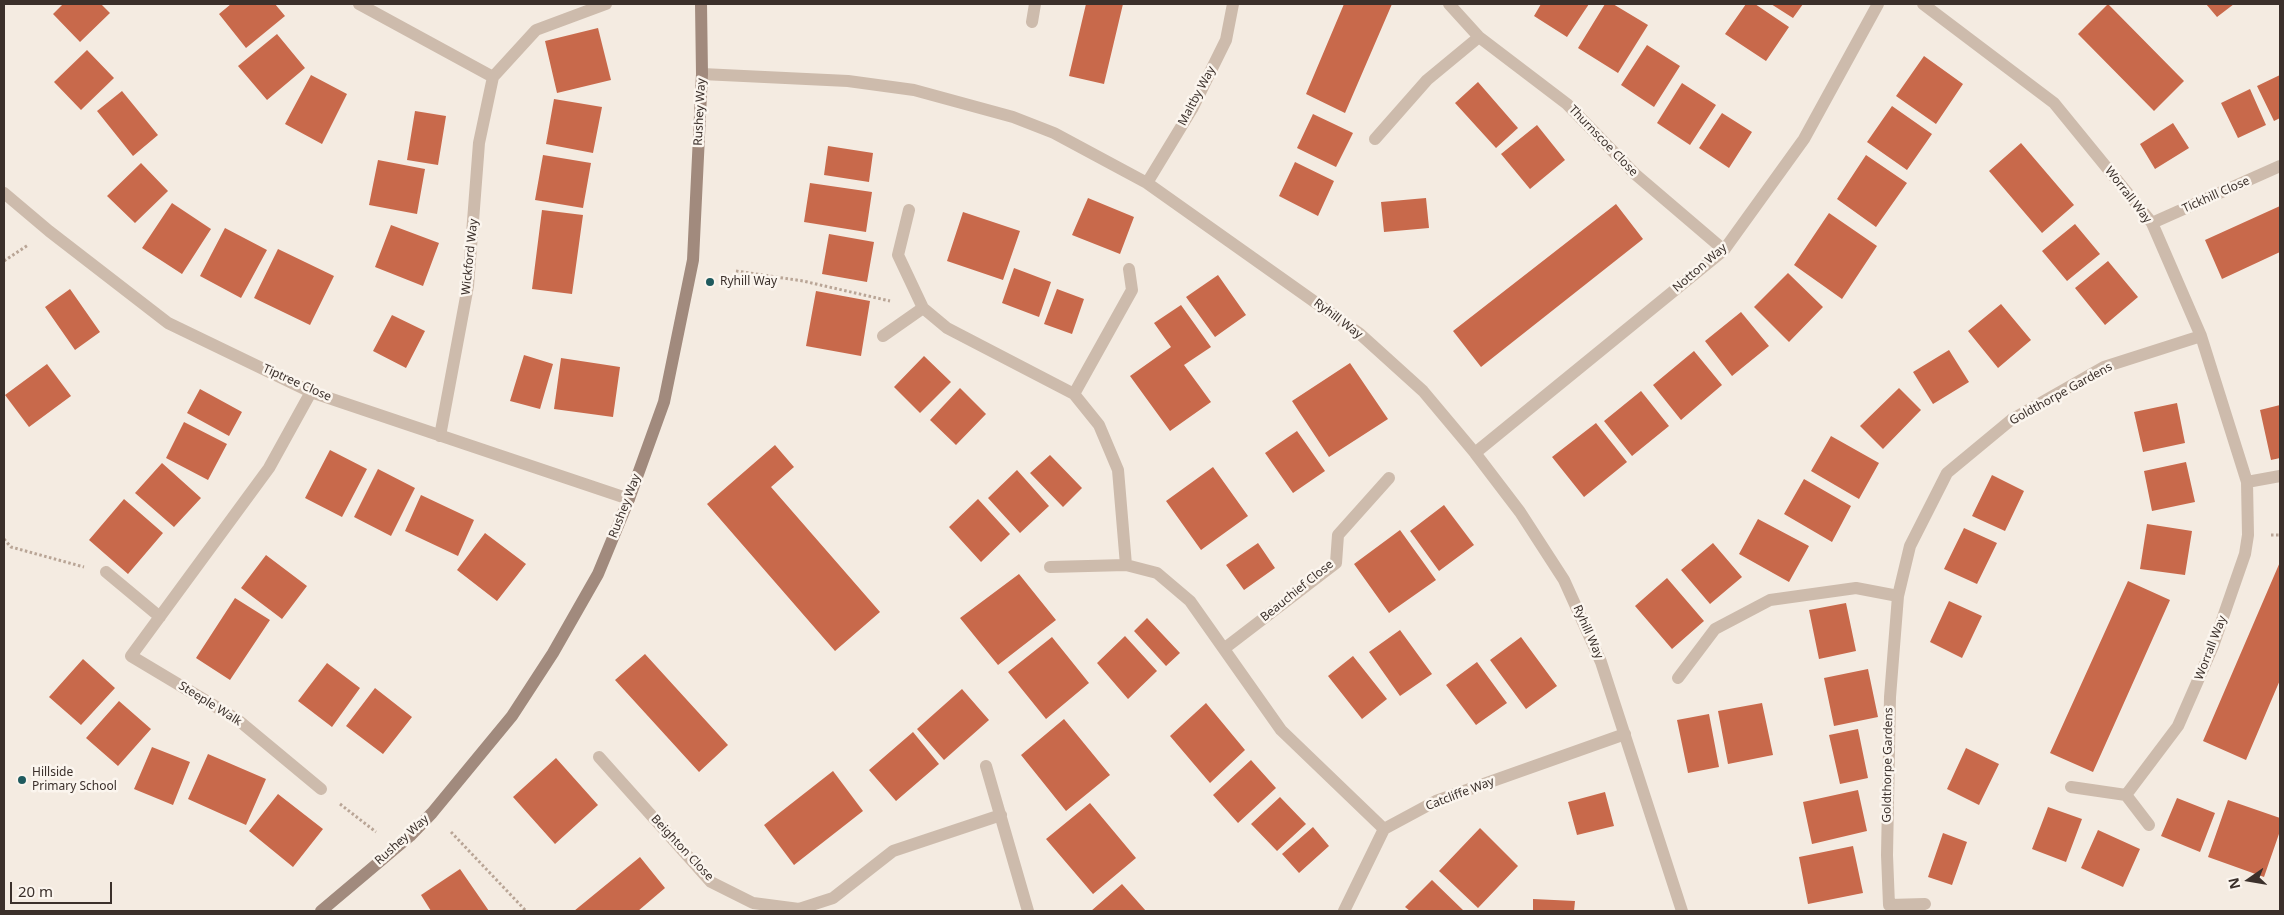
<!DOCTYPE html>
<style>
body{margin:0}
#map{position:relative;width:2284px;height:915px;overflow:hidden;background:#f4ebe1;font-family:"Noto Sans",sans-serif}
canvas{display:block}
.frame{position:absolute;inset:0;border:5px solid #3b302b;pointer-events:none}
.north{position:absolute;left:2224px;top:855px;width:50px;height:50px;-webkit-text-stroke:4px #fbf5ee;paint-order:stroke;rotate:257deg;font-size:14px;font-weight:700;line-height:20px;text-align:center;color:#3b302b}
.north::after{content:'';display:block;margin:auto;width:18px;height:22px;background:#3b302b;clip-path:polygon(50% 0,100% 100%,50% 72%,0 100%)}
.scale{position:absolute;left:10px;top:882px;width:102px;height:22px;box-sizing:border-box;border:2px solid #3b302b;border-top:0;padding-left:6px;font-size:15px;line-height:18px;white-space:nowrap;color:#3b302b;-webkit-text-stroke:4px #fbf5ee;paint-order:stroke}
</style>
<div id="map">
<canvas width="2284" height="915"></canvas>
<div class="frame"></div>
<div class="north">N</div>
<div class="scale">20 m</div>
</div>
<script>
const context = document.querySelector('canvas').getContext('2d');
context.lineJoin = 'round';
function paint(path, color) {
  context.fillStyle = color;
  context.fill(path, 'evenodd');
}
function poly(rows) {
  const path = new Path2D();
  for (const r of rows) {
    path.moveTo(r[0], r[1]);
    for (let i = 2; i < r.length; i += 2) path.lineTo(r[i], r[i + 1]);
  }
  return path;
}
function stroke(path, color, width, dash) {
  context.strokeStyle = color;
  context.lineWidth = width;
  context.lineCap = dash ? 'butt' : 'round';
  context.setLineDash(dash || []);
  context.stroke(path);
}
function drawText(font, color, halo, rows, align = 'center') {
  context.font = font + ' "Noto Sans",sans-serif';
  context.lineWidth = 5;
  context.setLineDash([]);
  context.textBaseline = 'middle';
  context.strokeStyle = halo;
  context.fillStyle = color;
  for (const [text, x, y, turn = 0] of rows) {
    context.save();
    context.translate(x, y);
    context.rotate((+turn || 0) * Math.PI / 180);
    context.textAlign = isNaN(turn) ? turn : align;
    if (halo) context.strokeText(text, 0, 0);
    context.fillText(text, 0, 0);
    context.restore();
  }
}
paint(poly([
 [63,4,101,4,110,13,80,42,53,14],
 [231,4,275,4,285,16,246,48,219,14],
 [1086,4,1123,4,1104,84,1069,76],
 [1344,4,1392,4,1345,113,1306,94],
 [1541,4,1589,4,1567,37,1534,16],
 [1605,4,1613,4,1648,25,1618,73,1578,48],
 [1746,4,1755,4,1789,27,1766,61,1725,34],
 [1771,4,1803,4,1793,18],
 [2108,4,2184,81,2154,111,2078,34],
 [2206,4,2234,4,2217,17],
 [598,28,611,80,557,93,545,41],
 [277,34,305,68,267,100,238,66],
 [1647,45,1680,66,1654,107,1621,85],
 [87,50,114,78,81,110,54,82],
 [1924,56,1963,84,1936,124,1896,96],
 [311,75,347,94,322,144,285,124],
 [2280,75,2280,118,2274,121,2257,86],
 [1478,82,1518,128,1496,148,1455,103],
 [1682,83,1716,105,1690,145,1657,123],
 [2250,89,2266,125,2238,138,2221,103],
 [122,91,158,135,133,156,97,111],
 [554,99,602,107,593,153,546,144],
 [1892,106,1932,134,1907,170,1867,142],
 [415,111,446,116,438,165,407,160],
 [1722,113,1752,132,1729,168,1699,148],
 [1313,114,1353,133,1336,167,1297,148],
 [2173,123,2189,148,2155,169,2140,144],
 [1537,125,1565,160,1530,189,1501,154],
 [2021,143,2074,205,2042,233,1989,171],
 [828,146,873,153,869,182,824,175],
 [543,155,591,163,583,208,535,200],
 [1866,155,1907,183,1876,227,1837,199],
 [378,160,425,169,417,214,369,205],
 [1295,162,1334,181,1318,216,1279,196],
 [141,163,168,191,135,223,107,196],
 [810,183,872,192,866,232,804,222],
 [1088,198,1134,217,1120,254,1072,235],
 [1426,198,1429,228,1384,232,1381,202],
 [172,203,211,229,182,274,142,248],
 [1616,204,1643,239,1481,367,1453,331],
 [2280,206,2280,252,2222,279,2205,240],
 [542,210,583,215,572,294,532,289],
 [963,212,1020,231,1003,280,947,261],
 [1829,213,1877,246,1842,299,1794,265],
 [2075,224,2100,254,2067,281,2042,251],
 [391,225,439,243,423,286,375,267],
 [225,228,267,250,241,298,200,276],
 [829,234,874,242,867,282,822,274],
 [278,249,334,276,310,325,254,298],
 [2108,261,2138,297,2105,325,2075,288],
 [1014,268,1051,282,1039,317,1002,303],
 [1788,273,1823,307,1789,342,1754,307],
 [1218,275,1246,315,1215,337,1186,297],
 [70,289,100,332,75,350,45,307],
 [1057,289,1084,299,1072,334,1044,324],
 [816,291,870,301,861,356,806,346],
 [2001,304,2031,340,1998,368,1968,331],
 [1181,305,1211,347,1184,365,1211,402,1170,431,1130,376,1171,347,1154,323],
 [1741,312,1769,346,1732,376,1705,341],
 [392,315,425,331,406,368,373,351],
 [1949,350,1969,382,1933,404,1913,372],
 [1694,351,1722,385,1681,420,1653,385],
 [524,355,553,364,540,409,510,401],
 [924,356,951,382,920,413,894,387],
 [561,358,620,367,613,417,554,409],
 [1350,363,1388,419,1329,457,1292,401],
 [47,364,71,396,29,427,5,395],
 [960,388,986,414,956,445,930,420],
 [1899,388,1921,410,1883,449,1860,426],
 [200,389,242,412,229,436,187,413],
 [1641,391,1669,426,1632,456,1604,421],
 [2177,403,2185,443,2143,452,2134,412],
 [2280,405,2280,458,2271,460,2260,410],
 [184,422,227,444,208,480,166,458],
 [1596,423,1627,462,1584,497,1552,457],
 [1297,431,1325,471,1293,493,1265,453],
 [1831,436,1879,463,1859,499,1811,471],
 [775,445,794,467,771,487,880,612,835,651,707,504],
 [330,450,367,469,342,517,305,498],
 [1050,455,1082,488,1063,507,1030,473],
 [2186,462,2195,502,2152,511,2144,471],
 [162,463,201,498,174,527,135,493],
 [1213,467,1248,516,1201,550,1166,501],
 [378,469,415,488,391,536,354,517],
 [1017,470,1049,506,1020,533,988,498],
 [1992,475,2024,491,2005,531,1972,516],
 [1804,479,1851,506,1832,542,1784,514],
 [421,495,474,520,458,556,405,531],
 [124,499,163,533,128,574,89,540],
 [978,499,1010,534,981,562,949,527],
 [1444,505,1474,545,1439,571,1410,531],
 [1758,519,1809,546,1789,582,1739,554],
 [2147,524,2192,531,2185,575,2140,569],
 [1964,528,1997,543,1977,584,1944,569],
 [1400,530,1436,580,1389,613,1354,564],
 [485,533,526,564,497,601,457,570],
 [1258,543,1275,568,1244,590,1226,565],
 [1713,543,1742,577,1710,604,1681,570],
 [266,555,307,586,282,619,241,588],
 [2280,562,2280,680,2246,760,2203,741],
 [1019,574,1056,620,998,665,960,618],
 [1667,578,1704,621,1672,649,1635,606],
 [2128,581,2170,600,2093,772,2050,753],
 [235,598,270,620,230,680,196,658],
 [1949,601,1982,616,1962,658,1930,642],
 [1846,603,1856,651,1819,659,1809,610],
 [1147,618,1180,653,1166,666,1134,631],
 [1400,630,1432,674,1400,696,1369,652],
 [1125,636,1157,671,1128,699,1097,663],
 [1052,637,1089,683,1046,719,1008,672],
 [1521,637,1557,686,1526,709,1490,660],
 [645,654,728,745,699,772,615,680],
 [1353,656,1387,699,1362,719,1328,676],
 [83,659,115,688,81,725,49,697],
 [1477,662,1507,703,1476,725,1446,685],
 [327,663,360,688,332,727,298,701],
 [1868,669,1878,717,1834,726,1824,678],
 [375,688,412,717,383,754,346,726],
 [962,689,989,720,944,760,917,729],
 [119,701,151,729,118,766,86,738],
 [1206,703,1245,750,1210,783,1170,736],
 [1762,703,1773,755,1728,764,1718,711],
 [1709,714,1719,767,1688,773,1677,720],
 [1064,719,1110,775,1066,811,1021,755],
 [1858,729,1868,778,1840,784,1829,735],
 [913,732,939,764,896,801,869,770],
 [152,747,190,762,173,805,134,789],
 [1966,748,1999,764,1979,805,1947,789],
 [208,754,266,779,246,825,188,799],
 [556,758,598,805,555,844,513,797],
 [1251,760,1276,788,1238,823,1213,795],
 [833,771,863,811,794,865,764,825],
 [1858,790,1867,831,1812,844,1803,802],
 [1605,792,1614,826,1577,835,1568,802],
 [278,794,323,829,293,867,249,831],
 [1280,797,1306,824,1277,851,1251,824],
 [2177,798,2215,813,2200,852,2161,836],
 [2228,800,2280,818,2280,831,2264,877,2208,857],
 [1090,803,1136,858,1093,894,1046,839],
 [2048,807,2082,819,2066,862,2032,849],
 [1313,827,1329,846,1299,873,1282,854],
 [1480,828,1518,866,1478,908,1439,871],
 [2098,830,2140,849,2123,887,2081,868],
 [1943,833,1967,842,1952,885,1928,877],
 [1853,846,1863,893,1808,904,1799,857],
 [640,857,665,888,638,911,574,911],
 [460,869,489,911,431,911,421,895],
 [1432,880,1464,911,1410,911,1405,907],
 [1122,884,1146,911,1091,911],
 [1533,899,1575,901,1574,911,1533,911]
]), '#c8694b');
stroke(poly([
 [4,261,28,245],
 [736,271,803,281,890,301],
 [2271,535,2280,535],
 [4,539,11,547,84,567],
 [340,804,376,832],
 [451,832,526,911]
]), '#b9a596', 3, [2.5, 2.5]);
stroke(poly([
 [359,4,493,77],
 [1449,4,1479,37],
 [1923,4,2054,103,2152,223,2201,336,2247,482,2248,535,2245,554,2213,646,2178,726,2126,795,2149,825],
 [1032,22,1035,4],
 [702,74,848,81,914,90,1013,117,1054,133,1147,183,1360,334,1423,391,1475,453,1520,512,1564,580,1601,662,1682,911],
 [1375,139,1427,80,1479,37,1567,104,1635,174,1724,250],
 [1147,183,1192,109,1226,40,1233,4],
 [4,193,49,231,168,323,311,392,629,499],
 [909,210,898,255,923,308,947,328,1074,394,1099,425,1118,470,1126,565,1157,573,1190,601,1281,730,1384,829],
 [2152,223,2280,166],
 [883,336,923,308],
 [311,392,269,468,131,656,238,720,321,789],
 [1074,394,1132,290,1129,269],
 [440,436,468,286,479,143,493,77,536,30,606,4],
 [1475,453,1724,250,1804,139,1878,4],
 [2247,482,2280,476],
 [1050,567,1126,565],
 [106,572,160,617],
 [1225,648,1336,563,1338,535,1389,478],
 [1678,678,1715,629,1770,600,1856,588,1898,596],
 [599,757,711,882,753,903,799,909,833,898,893,851,1001,815],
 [986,766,1028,911],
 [2071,787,2126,795],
 [1925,904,1889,905,1887,855,1890,697,1898,596,1910,546,1947,473,2011,420,2104,367,2201,336],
 [1344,911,1384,829,1436,801,1625,734]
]), '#cdbbac', 12);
stroke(poly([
 [321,911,410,836,432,813,512,716,553,653,598,574,629,499,664,402,693,260,702,74,701,4]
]), '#a18a7d', 12);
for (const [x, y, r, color] of [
 [710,282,5,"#1f5a5e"],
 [22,780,5,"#1f5a5e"]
]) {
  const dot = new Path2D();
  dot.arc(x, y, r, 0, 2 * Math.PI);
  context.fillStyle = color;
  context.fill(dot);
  stroke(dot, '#fbf5ee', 2);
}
drawText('12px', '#3b302b', '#fbf5ee', [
 ["Maltby Way",1197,96,-62],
 ["Rushey Way",700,112,-87],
 ["Thurnscoe Close",1603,141,46],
 ["Worrall Way",2128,195,52],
 ["Tickhill Close",2216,195,-24],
 ["Wickford Way",470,257,-84],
 ["Notton Way",1700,268,-41],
 ["Ryhill Way",1338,319,37],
 ["Tiptree Close",297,383,24],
 ["Goldthorpe Gardens",2061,394,-29],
 ["Rushey Way",625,506,-69],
 ["Beauchief Close",1297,591,-39],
 ["Ryhill Way",1588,632,66],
 ["Worrall Way",2211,648,-69],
 ["Steeple Walk",210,704,32],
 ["Goldthorpe Gardens",1888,765,-89],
 ["Catcliffe Way",1460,794,-21],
 ["Rushey Way",402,840,-42],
 ["Beighton Close",682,848,47]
]);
drawText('12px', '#3b302b', '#fbf5ee', [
 ["Ryhill Way",720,282],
 ["Hillside",32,773],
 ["Primary School",32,787]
], 'left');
</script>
